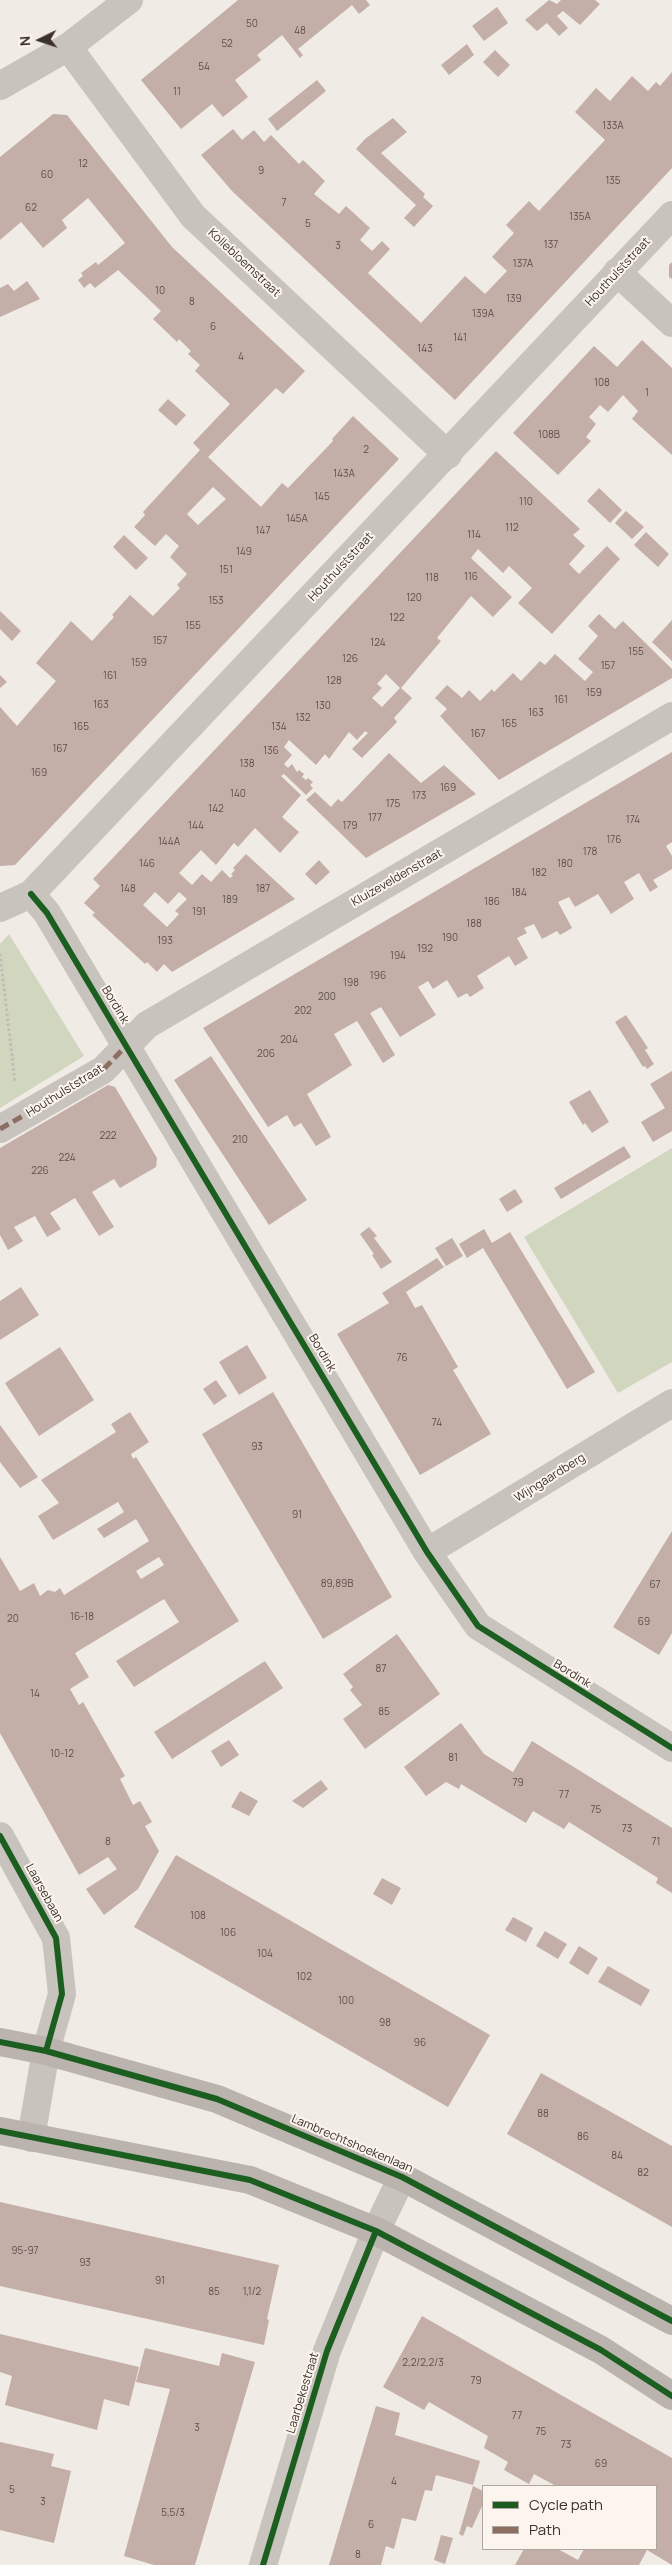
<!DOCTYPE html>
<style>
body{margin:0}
#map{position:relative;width:672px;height:2565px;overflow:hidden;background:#f0ebe5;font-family:Manrope,sans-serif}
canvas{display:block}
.legend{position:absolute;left:482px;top:2485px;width:175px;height:65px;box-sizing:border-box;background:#fbf5ee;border:1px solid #aea6a0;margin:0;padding:6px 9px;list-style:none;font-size:15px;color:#3b302b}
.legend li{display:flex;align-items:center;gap:10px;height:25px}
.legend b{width:25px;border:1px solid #aea6a0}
.north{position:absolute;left:15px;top:15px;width:50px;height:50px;-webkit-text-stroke:4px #fbf5ee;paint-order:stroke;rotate:266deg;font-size:14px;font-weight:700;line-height:20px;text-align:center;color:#3b302b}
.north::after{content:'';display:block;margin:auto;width:18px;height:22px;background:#3b302b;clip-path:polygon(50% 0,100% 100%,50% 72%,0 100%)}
</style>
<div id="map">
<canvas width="672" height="2565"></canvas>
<ul class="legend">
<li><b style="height:6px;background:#1b5e20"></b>Cycle path</li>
<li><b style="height:6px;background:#8d6e63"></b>Path</li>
</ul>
<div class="north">N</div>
</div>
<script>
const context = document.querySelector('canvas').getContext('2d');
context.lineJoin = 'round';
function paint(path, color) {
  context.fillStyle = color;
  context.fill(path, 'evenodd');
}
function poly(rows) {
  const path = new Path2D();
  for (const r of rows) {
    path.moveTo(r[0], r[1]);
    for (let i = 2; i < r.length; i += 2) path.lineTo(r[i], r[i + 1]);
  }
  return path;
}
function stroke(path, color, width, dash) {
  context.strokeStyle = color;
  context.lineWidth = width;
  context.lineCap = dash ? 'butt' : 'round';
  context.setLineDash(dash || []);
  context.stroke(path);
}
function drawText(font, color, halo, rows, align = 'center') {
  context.font = font + ' Manrope,sans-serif';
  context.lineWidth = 4;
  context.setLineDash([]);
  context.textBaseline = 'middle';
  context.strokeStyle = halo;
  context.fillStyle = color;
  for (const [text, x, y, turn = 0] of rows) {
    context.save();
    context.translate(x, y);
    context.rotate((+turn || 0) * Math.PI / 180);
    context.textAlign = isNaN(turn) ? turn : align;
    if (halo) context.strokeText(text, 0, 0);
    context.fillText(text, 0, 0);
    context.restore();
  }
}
paint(poly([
 [9,934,84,1056,0,1108,0,944],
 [672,1148,672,1362,618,1393,524,1237]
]), '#d1d6bf');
paint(poly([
 [238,0,366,0,370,5,359,14,352,5,298,49,303,55,300,58,282,35,257,55,261,60,235,80,248,97,223,117,212,104,181,129,141,80],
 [549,0,557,4,561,0,595,0,600,4,580,25,563,11,557,16,568,28,559,36,547,23,537,31,525,20],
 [497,7,508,23,484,41,472,26],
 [467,44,474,55,449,75,441,65],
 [495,50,510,65,498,77,483,62],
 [672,72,672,168,455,400,232,191,201,155,233,129,242,140,254,130,264,142,271,135,299,164,303,160,325,181,314,194,339,214,346,206,370,228,360,240,372,251,382,241,390,249,368,273,421,323,465,276,485,294,507,271,492,257,514,233,506,225,529,201,539,211,605,140,575,112,596,88,610,101,632,76,648,91,656,82,660,86],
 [317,80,326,91,277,131,268,119],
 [53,114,67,115,172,247,305,371,283,394,276,388,208,457,261,507,282,483,288,488,333,441,332,439,353,416,399,459,15,865,0,866,0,707,17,726,56,681,36,663,71,621,92,641,114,617,112,615,130,595,153,616,180,588,177,585,187,574,170,557,179,546,166,534,155,546,134,527,145,515,143,512,200,450,193,443,230,404,195,371,200,365,188,354,191,351,179,339,177,342,153,319,161,311,118,270,95,288,90,283,84,288,78,280,83,276,81,273,96,262,98,265,125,243,88,198,62,220,67,228,43,248,21,222,0,240,0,157],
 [213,487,226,499,198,525,187,514],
 [393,118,407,132,381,153,425,194,423,197,433,206,414,227,404,218,416,205,356,149,365,139],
 [672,262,672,279,669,277,669,265],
 [27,281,40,299,0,317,0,288,8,284,14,291],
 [642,340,672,368,672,455,632,419,638,411,623,395,608,412,600,405,589,417,596,424,586,437,591,441,558,475,513,433,594,346,617,367],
 [168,399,186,415,176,426,158,410],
 [496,451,580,529,573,535,585,546,569,564,579,574,607,546,620,559,552,634,518,603,532,588,509,566,503,573,478,549,471,558,512,597,493,617,471,596,437,638,441,641,401,688,412,698,394,718,397,722,362,758,352,749,368,733,365,731,357,740,349,732,329,759,325,754,316,765,289,740,284,747,292,755,284,764,288,768,292,764,297,772,299,770,304,774,302,777,306,780,308,778,313,782,310,785,313,788,306,795,284,774,281,776,301,795,282,817,299,832,280,853,255,828,238,847,234,843,216,865,201,850,179,873,192,885,202,874,211,882,222,870,230,878,233,876,231,874,235,870,233,868,246,854,295,899,172,972,164,964,157,972,147,962,145,964,92,915,95,913,84,903,100,886,93,879],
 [386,674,400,688,382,707,372,698,382,688,377,684],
 [155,892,168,904,179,892,187,899,175,911,179,914,167,927,143,905],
 [599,488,622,510,610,523,587,501],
 [626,511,644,527,632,539,615,523],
 [646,532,669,554,658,567,634,545],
 [124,535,148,558,136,570,113,547],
 [0,611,21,631,12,641,0,629],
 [599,614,615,629,623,621,672,669,672,678,499,780,440,716,447,709,435,698,447,685,462,698,469,690,480,701,492,689,494,692,513,673,521,681,540,661,545,665,555,654,585,681,593,672,578,659,598,636,588,626],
 [672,620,672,661,652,642],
 [0,675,7,682,0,688],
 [672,752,672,842,666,846,672,856,672,869,653,880,658,887,650,892,639,873,624,882,634,899,611,914,598,894,575,907,569,897,558,902,572,928,560,935,557,931,542,939,534,924,524,928,527,933,517,938,528,958,515,966,509,956,477,976,484,988,470,997,467,993,458,998,447,980,433,989,428,981,418,987,436,1015,400,1037,381,1007,370,1013,395,1055,383,1063,357,1021,334,1034,352,1065,307,1094,331,1137,316,1146,301,1123,294,1127,287,1115,268,1127,203,1028],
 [389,753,421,783,444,765,476,794,366,858,306,800,315,792,331,807,338,799,342,802],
 [319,860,330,872,316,885,305,874],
 [626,1015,648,1048,645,1050,654,1064,647,1069,645,1066,643,1067,615,1022],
 [211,1056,307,1200,269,1225,174,1080],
 [672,1071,672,1131,653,1142,641,1122,665,1108,650,1084],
 [108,1085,115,1087,157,1158,156,1167,120,1188,114,1179,92,1192,114,1227,99,1236,75,1198,50,1213,61,1229,47,1237,35,1216,14,1227,23,1241,8,1250,0,1235,0,1148],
 [590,1090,609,1122,592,1133,585,1123,583,1125,569,1102],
 [624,1146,631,1157,561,1199,554,1188],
 [515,1189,523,1202,507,1212,499,1199],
 [369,1227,377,1236,374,1238,392,1262,381,1269,372,1255,374,1254,360,1234],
 [484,1229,492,1243,510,1232,595,1372,567,1389,483,1248,467,1258,459,1244],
 [452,1238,463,1256,446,1266,435,1248],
 [437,1258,444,1267,406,1292,415,1308,422,1305,458,1367,453,1370,491,1434,420,1475,337,1334,389,1303,382,1293],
 [21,1287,39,1315,0,1340,0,1301],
 [247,1345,267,1378,239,1395,219,1362],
 [60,1347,94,1400,39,1436,5,1383],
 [216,1380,227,1396,214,1405,203,1389],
 [273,1392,392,1597,323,1639,202,1434],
 [130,1412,149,1442,131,1454,133,1459,136,1457,239,1621,134,1687,116,1661,179,1622,164,1599,75,1653,89,1677,70,1689,79,1705,83,1702,125,1776,120,1779,133,1805,140,1801,152,1822,145,1826,159,1851,138,1889,104,1915,86,1889,117,1869,108,1857,79,1875,0,1733,0,1557,20,1591,34,1583,40,1596,48,1590,55,1592,60,1588,64,1595,149,1541,136,1519,104,1538,97,1529,124,1512,118,1502,53,1540,38,1516,59,1503,41,1480,116,1432,111,1424],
 [159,1557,164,1565,141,1579,136,1571],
 [0,1425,38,1477,20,1488,0,1462],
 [672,1531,672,1633,659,1655,613,1627],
 [397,1634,440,1694,365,1749,343,1719,362,1705,350,1690,353,1687,343,1674],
 [265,1661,283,1688,172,1759,154,1732],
 [461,1723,484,1754,513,1772,532,1741,672,1828,672,1893,656,1883,658,1878,569,1822,564,1829,533,1811,526,1823,461,1784,459,1789,446,1782,426,1796,404,1767],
 [229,1740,239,1755,221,1767,211,1751],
 [321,1780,328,1789,303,1808,292,1801],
 [240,1791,258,1801,249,1816,231,1807],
 [176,1855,490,2035,448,2107,134,1927],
 [382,1878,401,1888,392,1905,373,1894],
 [513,1917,533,1928,526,1942,505,1930],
 [545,1931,567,1944,558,1959,536,1946],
 [579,1946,598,1958,588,1975,569,1963],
 [608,1966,650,1990,641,2006,598,1982],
 [541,2073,672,2146,672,2227,507,2134],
 [0,2202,279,2265,267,2319,269,2320,264,2345,0,2286],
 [422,2316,672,2458,672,2565,647,2550,639,2565,515,2565,524,2549,558,2549,578,2560,584,2549,656,2549,656,2486,556,2486,534,2474,529,2484,504,2470,508,2462,484,2448,488,2436,429,2402,424,2410,383,2387],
 [0,2334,139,2367,129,2406,104,2399,97,2430,5,2405,12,2376,0,2372],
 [145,2348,219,2366,222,2353,255,2362,195,2565,154,2565,124,2556,170,2389,136,2382],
 [376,2406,400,2413,395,2435,480,2461,473,2485,436,2475,432,2491,425,2490,416,2521,402,2518,394,2549,386,2546,381,2565,329,2565],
 [0,2442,54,2454,51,2466,71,2471,54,2543,0,2530],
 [473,2486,483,2491,483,2504,472,2528,467,2526,463,2536,459,2534],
 [441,2535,453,2538,445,2564,434,2560]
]), '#c3afa7');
stroke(poly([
 [0,954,15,1082]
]), '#c2bbb6', 3, [2.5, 2.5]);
stroke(poly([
 [68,47,193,216,448,455],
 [0,86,68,47,129,0],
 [617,272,672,323],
 [31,894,47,913,427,1552,478,1626,672,1748],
 [0,908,31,894,672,215],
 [0,1129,103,1070,147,1025,672,716],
 [427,1552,672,1403],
 [0,1836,56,1938,62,1994,46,2051,31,2138],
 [263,2565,327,2351,376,2231,402,2177]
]), '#c9c3be', 28);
stroke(poly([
 [0,2042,46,2051,217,2099,402,2177,672,2321],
 [0,2131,250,2180,376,2231,601,2350,672,2396]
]), '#bab3ae', 28);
stroke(poly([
 [0,1129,103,1070,126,1046]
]), '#8d6e63', 5, [10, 5]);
stroke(poly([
 [31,894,47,913,427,1552,478,1626,672,1748],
 [0,1836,56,1938,62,1994,46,2051],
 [0,2042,46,2051,217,2099,402,2177,672,2321],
 [0,2131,250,2180,376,2231,601,2350,672,2396],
 [263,2565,327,2351,376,2231]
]), '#1b5e20', 6);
drawText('10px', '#5d504a', null, [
 ["50",252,24],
 ["48",300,31],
 ["52",227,44],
 ["54",204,67],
 ["11",177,92],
 ["133A",613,126],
 ["12",83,164],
 ["9",261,171],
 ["60",47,175],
 ["135",613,181],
 ["7",284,203],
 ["62",31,208],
 ["135A",580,217],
 ["5",308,224],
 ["137",551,245],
 ["3",338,246],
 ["137A",523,264],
 ["10",160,291],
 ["139",514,299],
 ["8",192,302],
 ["139A",483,314],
 ["6",213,327],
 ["141",460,338],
 ["143",425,349],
 ["4",241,357],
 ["108",602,383],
 ["1",647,393],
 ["108B",549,435],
 ["2",366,450],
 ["143A",344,474],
 ["145",322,497],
 ["110",526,502],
 ["145A",297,519],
 ["112",512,528],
 ["147",263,531],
 ["114",474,535],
 ["149",244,552],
 ["151",226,570],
 ["116",471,577],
 ["118",432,578],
 ["120",414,598],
 ["153",216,601],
 ["122",397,618],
 ["155",193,626],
 ["157",160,641],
 ["124",378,643],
 ["155",636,652],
 ["126",350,659],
 ["159",139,663],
 ["157",608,666],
 ["161",110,676],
 ["128",334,681],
 ["159",594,693],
 ["161",561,700],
 ["163",101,705],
 ["130",323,706],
 ["163",536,713],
 ["132",303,718],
 ["165",509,724],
 ["165",81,727],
 ["134",279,727],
 ["167",478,734],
 ["167",60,749],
 ["136",271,751],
 ["138",247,764],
 ["169",39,773],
 ["169",448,788],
 ["140",238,794],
 ["173",419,796],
 ["175",393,804],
 ["142",216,809],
 ["177",375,818],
 ["174",633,820],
 ["144",196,826],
 ["179",350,826],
 ["176",614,840],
 ["144A",169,842],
 ["178",590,852],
 ["146",147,864],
 ["180",565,864],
 ["182",539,873],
 ["148",128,889],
 ["187",263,889],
 ["184",519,893],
 ["189",230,900],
 ["186",492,902],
 ["191",199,912],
 ["188",474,924],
 ["190",450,938],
 ["193",165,941],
 ["192",425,949],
 ["194",398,956],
 ["196",378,976],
 ["198",351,983],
 ["200",327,997],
 ["202",303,1011],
 ["204",289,1040],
 ["206",266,1054],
 ["222",108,1136],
 ["210",240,1140],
 ["224",67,1158],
 ["226",40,1171],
 ["76",402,1358],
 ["74",437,1423],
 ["93",257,1447],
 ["91",297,1515],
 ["89,89B",337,1584],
 ["67",655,1585],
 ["16-18",82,1617],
 ["20",13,1619],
 ["69",644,1622],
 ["87",381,1669],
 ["14",35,1694],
 ["85",384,1712],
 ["10-12",62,1754],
 ["81",453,1758],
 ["79",518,1783],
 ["77",564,1795],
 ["75",596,1810],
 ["73",627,1829],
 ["8",108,1842],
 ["71",656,1842],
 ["108",198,1916],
 ["106",228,1933],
 ["104",265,1954],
 ["102",304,1977],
 ["100",346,2001],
 ["98",385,2023],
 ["96",420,2043],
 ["88",543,2114],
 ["86",583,2137],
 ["84",617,2156],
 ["82",643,2173],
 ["95-97",25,2251],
 ["93",85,2263],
 ["91",160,2281],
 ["85",214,2292],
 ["1,1/2",252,2292],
 ["2,2/2,2/3",423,2363],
 ["79",476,2381],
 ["77",517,2416],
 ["3",197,2428],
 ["75",541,2432],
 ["73",566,2445],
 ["69",601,2464],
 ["4",394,2482],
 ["5",12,2490],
 ["3",43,2502],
 ["5,5/3",173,2513],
 ["6",371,2525],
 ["8",358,2555]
]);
drawText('12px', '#3b302b', '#fbf5ee', [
 ["Kollebloemstraat",244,263,43],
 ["Houthulststraat",618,272,-47],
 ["Houthulststraat",341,567,-47],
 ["Kluizeveldenstraat",397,878,-30],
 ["Bordink",115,1005,59],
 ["Houthulststraat",65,1091,-32],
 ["Bordink",322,1353,59],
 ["Wijngaardberg",550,1478,-32],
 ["Bordink",572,1674,32],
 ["Laarsebaan",44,1893,61],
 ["Lambrechtshoekenlaan",352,2144,23],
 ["Laarbekestraat",303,2393,-73]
]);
</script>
